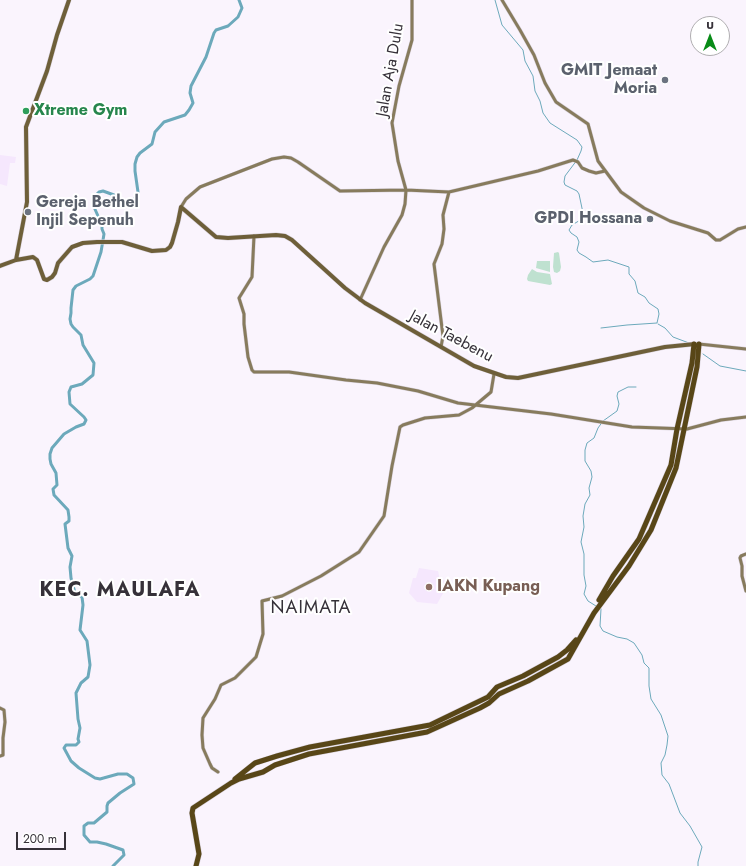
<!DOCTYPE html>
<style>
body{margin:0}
#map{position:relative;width:746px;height:866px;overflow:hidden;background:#faf4fd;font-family:Jost,sans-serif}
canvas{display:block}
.north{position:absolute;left:690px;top:16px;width:40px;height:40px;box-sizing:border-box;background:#fff;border:1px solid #afadb0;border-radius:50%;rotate:0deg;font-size:11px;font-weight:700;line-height:16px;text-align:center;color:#363139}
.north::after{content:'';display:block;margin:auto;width:14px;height:18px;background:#088b17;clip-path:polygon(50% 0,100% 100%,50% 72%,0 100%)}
.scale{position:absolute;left:16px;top:832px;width:50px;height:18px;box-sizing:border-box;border:2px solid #363139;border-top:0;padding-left:5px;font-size:12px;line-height:14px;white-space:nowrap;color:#363139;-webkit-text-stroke:3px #fff;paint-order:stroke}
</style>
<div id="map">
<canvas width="746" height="866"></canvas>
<div class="north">U</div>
<div class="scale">200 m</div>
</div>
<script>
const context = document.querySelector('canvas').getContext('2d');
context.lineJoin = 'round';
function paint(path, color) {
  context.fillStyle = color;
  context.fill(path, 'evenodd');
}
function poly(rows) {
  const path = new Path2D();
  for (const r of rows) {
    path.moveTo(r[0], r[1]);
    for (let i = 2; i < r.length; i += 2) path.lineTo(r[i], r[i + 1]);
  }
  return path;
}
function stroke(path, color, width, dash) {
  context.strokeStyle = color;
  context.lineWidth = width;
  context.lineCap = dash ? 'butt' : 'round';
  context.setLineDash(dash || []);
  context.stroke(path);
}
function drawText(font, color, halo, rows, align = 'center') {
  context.font = font + ' Jost,sans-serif';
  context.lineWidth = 4;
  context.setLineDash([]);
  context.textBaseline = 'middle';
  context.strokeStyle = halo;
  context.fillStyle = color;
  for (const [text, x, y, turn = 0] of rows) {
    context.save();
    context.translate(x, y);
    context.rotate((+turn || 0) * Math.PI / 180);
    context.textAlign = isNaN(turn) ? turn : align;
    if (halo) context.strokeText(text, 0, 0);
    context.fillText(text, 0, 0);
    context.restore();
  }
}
paint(poly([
 [0,155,16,157,15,163,10,163,7,186,0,184],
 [419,568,438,571,440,580,450,581,437,604,417,602,409,593,413,578,416,578]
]), '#f5e7fd');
paint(poly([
 [558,252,559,253,561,267,560,271,557,273,554,272,553,267,554,253],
 [537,261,550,261,550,272,536,268],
 [532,269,537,272,550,274,552,284,550,285,528,281,527,279,528,275]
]), '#bfe1d0');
stroke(poly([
 [495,0,502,25,523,50,525,61,533,76,535,91,540,101,543,113,550,123,577,140,582,147,581,151,577,160,565,176,564,182,565,185,577,191,579,194,583,213,584,217,582,219,572,225,569,230,571,233,577,237,579,242,577,250,579,253,586,257,593,262,608,260,629,267,629,274,635,281,638,293,645,297,649,303,658,309,659,314,657,323,627,325,601,328],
 [658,324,665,328,673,337,689,343],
 [703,354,720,366,746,371],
 [596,606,588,601,584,594,586,586,584,575,584,554,581,542,584,527,583,516,585,504,590,495,589,488,592,477,591,471,585,461,585,450,587,443,594,438,598,428,603,421,617,411,619,404,617,396,618,392,628,387,636,387],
 [601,609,600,626,603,631,617,637,627,639,634,643,642,655,644,663,649,668,649,686,651,699,661,715,668,736,667,745,665,755,661,763,662,775,669,784,680,813,690,826,702,847,698,862,698,866]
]), '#6ca9bb', 1);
stroke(poly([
 [113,866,124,855,123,850,106,844,97,842,90,842,84,835,84,826,88,823,94,823,107,812,107,806,108,803,120,793,134,784,133,778,127,774,118,774,100,779,95,778,79,768,71,761,64,748,66,745,76,745,79,742,78,739,80,728,78,719,76,693,81,683,88,677,90,665,87,641,80,630,83,605,82,597,75,593,71,578,70,567,72,556,68,548,65,524,69,521,69,517,68,510,54,495,53,489,57,485,56,473,51,464,50,459,50,454,52,448,64,434,76,427,84,424,86,420,84,417,70,404,69,392,71,387,82,384,93,375,94,363,83,345,81,335,73,327,71,324,70,319,71,313,71,308,73,290,76,286,90,279,93,276,101,252,104,234,102,229,102,225,94,207,96,195,99,192,103,191,114,195,126,203,133,202,138,192,135,171,135,164,137,157,140,153,152,144,155,132,164,122,185,115,189,110,193,103,190,93,191,86,206,57,214,33,216,30,228,26,238,17,242,8,239,0]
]), '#6ca9bb', 3);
const secondary = poly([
 [502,0,520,30,534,55,545,83,556,102,588,124,598,161,621,192,644,208,670,221,708,233,716,240,720,240,738,229,746,227],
 [181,207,186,199,200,187,272,159,284,157,291,158,298,162,340,191,406,190,449,192,538,171,573,160,578,162,582,168,589,171,596,173,605,171],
 [254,236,252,277,239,298,244,314,244,324,248,357,252,370,254,372,289,372,346,380,377,383,418,391,458,403,551,414,632,427,687,429,721,420,746,417],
 [360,300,384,247,402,215,405,204,406,190,398,161,392,123,399,86,412,40,412,0],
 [699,344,746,349],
 [441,347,443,336,434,264,442,244,444,229,443,215,449,192],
 [746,554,741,556,740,558,742,566,742,576,746,591],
 [0,708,4,710,5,722,3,738,3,755,0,756],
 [218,772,212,768,210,764,203,748,202,735,203,718,215,699,221,685,235,678,256,657,263,634,262,601,282,596,321,576,359,552,384,516,392,466,400,427,403,425,425,418,459,415,472,408,491,392,494,374]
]);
const primary = poly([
 [16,260,27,202,26,127,47,71,57,35,69,0],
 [0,266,16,260,33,257,37,260,44,279,47,280,52,277,55,273,58,263,72,247,83,243,97,242,122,242,152,251,166,250,170,247,172,243,178,222,181,207,216,237,228,238,276,235,285,236,292,240,345,288,365,303,474,366,506,377,518,378,665,347,695,344]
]);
const highway = poly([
 [599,600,613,576,639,539,671,465,677,429,692,363,694,344],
 [235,779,255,763,277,756,310,747,430,725,488,697,497,687,523,676,558,657,567,650,576,640],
 [196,866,199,854,192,813,193,808,231,783,239,779,263,772,275,765,309,754,427,732,480,708,489,703,499,694,528,681,568,659,594,613,629,566,651,530,676,468,697,367,699,344]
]);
stroke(secondary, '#d7d1da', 4);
stroke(primary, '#d7d1da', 5);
stroke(highway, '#d7d1da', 6);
stroke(secondary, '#877b5d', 3);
stroke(primary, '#6e5f39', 4);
stroke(highway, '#584617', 5);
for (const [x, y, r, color] of [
 [665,80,4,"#6b7280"],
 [26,111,4,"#2e9e5b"],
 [28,212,4,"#6b7280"],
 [650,219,4,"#6b7280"],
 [429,587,4,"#8d6e63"]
]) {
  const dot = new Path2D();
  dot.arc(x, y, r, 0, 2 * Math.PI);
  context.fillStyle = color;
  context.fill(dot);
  stroke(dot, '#fff', 1.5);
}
drawText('16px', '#363139', '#fff', [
 ["Jalan Aja Dulu",391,70,-80],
 ["Jalan Taebenu",451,337,28]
]);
drawText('bold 16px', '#5b616d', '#fff', [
 ["GMIT Jemaat",657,71],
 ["Moria",657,89],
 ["Gereja Bethel",36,203,"left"],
 ["Injil Sepenuh",36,221,"left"],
 ["GPDI Hossana",642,219]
], 'right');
drawText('bold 16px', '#27864d', '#fff', [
 ["Xtreme Gym",34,111]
], 'left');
drawText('bold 16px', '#785e54', '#fff', [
 ["IAKN Kupang",437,587]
], 'left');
context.letterSpacing = '1px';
drawText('18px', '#363139', '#fff', [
 ["NAIMATA",311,609]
]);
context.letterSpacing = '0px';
context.letterSpacing = '1px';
drawText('bold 20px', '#363139', '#fff', [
 ["KEC. MAULAFA",120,591]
]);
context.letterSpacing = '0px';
</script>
